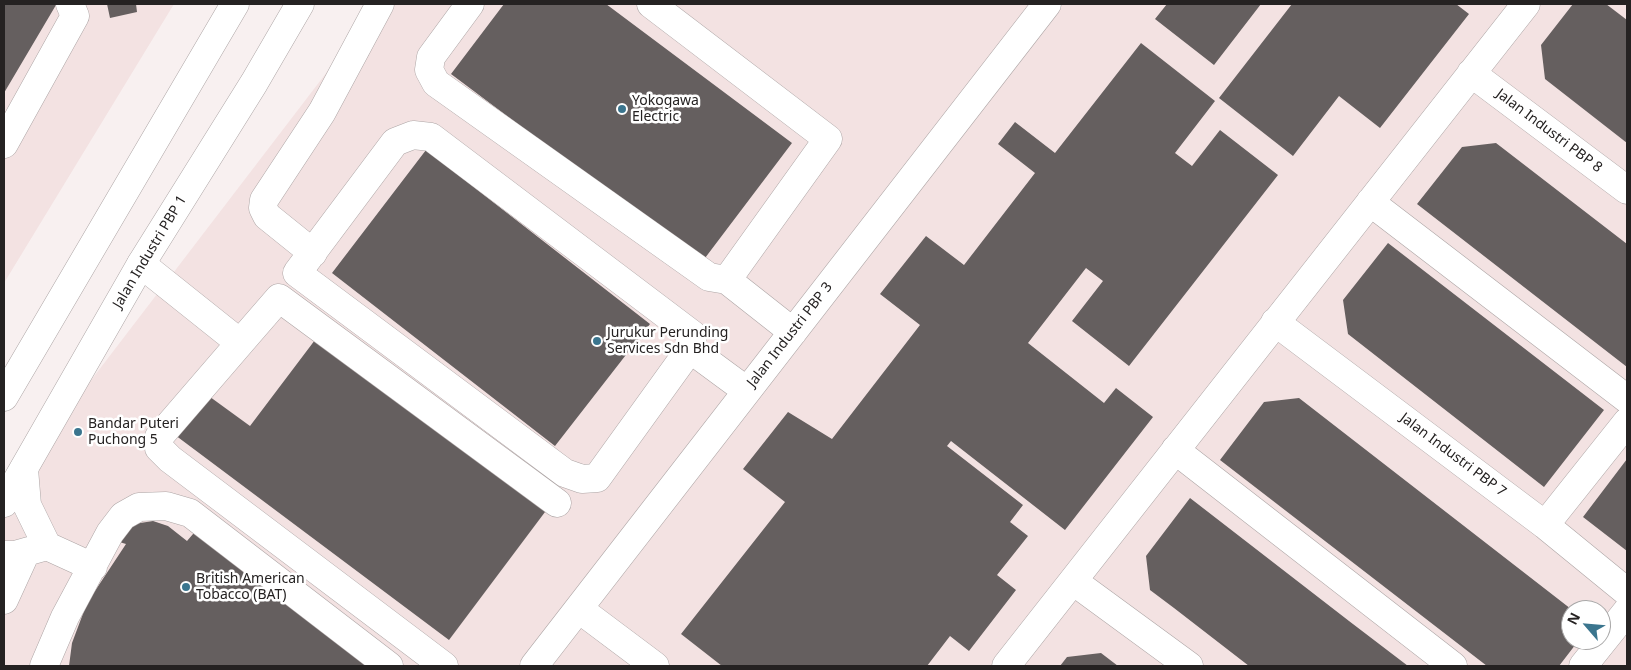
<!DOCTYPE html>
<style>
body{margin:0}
#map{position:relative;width:1631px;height:670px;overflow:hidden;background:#f8f0f0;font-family:"Noto Sans",sans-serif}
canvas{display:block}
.frame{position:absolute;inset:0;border:5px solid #252222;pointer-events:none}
.north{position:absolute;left:1561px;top:600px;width:50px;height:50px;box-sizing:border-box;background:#fff;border:1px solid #a8a7a7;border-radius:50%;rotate:297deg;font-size:14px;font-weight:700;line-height:20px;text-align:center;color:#252222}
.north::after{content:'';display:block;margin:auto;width:18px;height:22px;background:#3b758e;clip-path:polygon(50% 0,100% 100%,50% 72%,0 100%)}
</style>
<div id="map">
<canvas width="1631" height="670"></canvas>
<div class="frame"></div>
<div class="north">N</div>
</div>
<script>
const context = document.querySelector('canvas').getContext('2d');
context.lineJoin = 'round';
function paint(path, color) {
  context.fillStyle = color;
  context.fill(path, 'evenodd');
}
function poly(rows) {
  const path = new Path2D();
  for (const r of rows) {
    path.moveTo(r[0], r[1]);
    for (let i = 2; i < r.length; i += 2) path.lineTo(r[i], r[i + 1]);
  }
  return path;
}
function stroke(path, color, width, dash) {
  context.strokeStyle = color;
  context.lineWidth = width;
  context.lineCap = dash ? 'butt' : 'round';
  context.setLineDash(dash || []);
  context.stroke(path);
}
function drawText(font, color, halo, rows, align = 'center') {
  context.font = font + ' "Noto Sans",sans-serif';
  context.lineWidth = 5;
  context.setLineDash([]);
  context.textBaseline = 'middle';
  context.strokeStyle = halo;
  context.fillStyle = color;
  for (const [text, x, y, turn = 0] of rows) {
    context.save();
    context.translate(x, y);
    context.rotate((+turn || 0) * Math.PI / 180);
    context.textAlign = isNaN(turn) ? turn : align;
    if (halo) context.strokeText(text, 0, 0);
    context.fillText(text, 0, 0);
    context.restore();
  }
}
paint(poly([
 [4,4,174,4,4,283],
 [379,4,1627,4,1627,666,4,666,4,494],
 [1571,610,1601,610,1601,640,1571,640]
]), '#f3e2e2');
paint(poly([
 [4,4,56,5,4,93],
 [107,4,136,4,137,12,110,18],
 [504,4,606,4,792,143,702,262,451,74],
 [1167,4,1261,4,1214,65,1155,19],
 [1292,4,1456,4,1469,14,1380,128,1339,96,1293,156,1219,98],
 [1573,4,1606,4,1627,20,1627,143,1545,79,1541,45],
 [1141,43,1215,101,1175,153,1192,166,1220,130,1278,175,1129,366,1072,321,1103,281,1086,268,1028,343,1104,403,1116,388,1153,417,1065,530,951,441,947,446,1023,505,1010,522,1028,536,997,575,1016,590,969,651,950,636,927,666,722,666,681,634,785,502,743,469,788,412,832,439,920,325,880,294,926,236,964,265,1035,173,998,144,1015,122,1055,153],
 [1496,143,1627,244,1627,367,1417,204,1462,147],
 [426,150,650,324,555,446,332,273],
 [1388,243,1604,410,1544,487,1348,334,1343,300],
 [318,336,548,508,449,640,175,435,206,394,250,426],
 [1299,398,1571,609,1571,640,1579,640,1559,666,1487,666,1220,460,1264,402],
 [1627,459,1627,551,1583,517],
 [1190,498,1349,621,1408,666,1249,666,1174,608,1150,590,1146,556],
 [153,521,168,526,187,541,199,527,376,666,69,666,72,643,87,603,126,544,116,541,134,524],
 [1101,653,1118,666,1060,666,1067,657]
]), '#655f5f');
const minor = poly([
 [470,4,431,57,429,70,436,83,709,277,727,280],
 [651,4,828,139,727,280,793,332],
 [1471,73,1627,190],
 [413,135,431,137,693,335,690,349,597,478,582,479,565,473,297,273,395,142,413,135],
 [4,144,75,16,70,4],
 [1370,202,1627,399],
 [313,253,267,216,263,208,264,200,322,112,380,4],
 [141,264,240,343,159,437,159,448,170,459,444,666],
 [1275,322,1545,525,1627,592],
 [240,343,279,298,557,503],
 [690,349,747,391],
 [1175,450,1453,666],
 [24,469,27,505,47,546],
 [1545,525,1627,422],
 [4,555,15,555,47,546,93,567],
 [1073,581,1189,666],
 [4,600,26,552],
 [579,609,655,666],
 [44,666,65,617,110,533,123,516,139,507,166,506,190,513,389,666],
 [534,666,1047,4],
 [1006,666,1526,4],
 [1583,666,1627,611]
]);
const major = poly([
 [4,397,235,4],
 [4,503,141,264,254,83,300,4]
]);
stroke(minor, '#ada5a5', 29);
stroke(major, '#ada5a5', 29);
stroke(minor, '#fff', 28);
stroke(major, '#fff', 28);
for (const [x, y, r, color] of [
 [622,109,5,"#3b758e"],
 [597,341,5,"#3b758e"],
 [78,432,5,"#3b758e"],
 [186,587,5,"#3b758e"]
]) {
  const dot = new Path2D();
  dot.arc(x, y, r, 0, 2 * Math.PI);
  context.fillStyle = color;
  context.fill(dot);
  stroke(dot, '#fff', 2);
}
drawText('14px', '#252222', '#fff', [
 ["Yokogawa",632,101],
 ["Electric",632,117],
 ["Jurukur Perunding",607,333],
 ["Services Sdn Bhd",607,349],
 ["Bandar Puteri",88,424],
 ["Puchong 5",88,440],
 ["British American",196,579],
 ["Tobacco (BAT)",196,595]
], 'left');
drawText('14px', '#252222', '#fff', [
 ["Jalan Industri PBP 8",1549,131,37],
 ["Jalan Industri PBP 1",150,252,-59],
 ["Jalan Industri PBP 3",790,335,-52],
 ["Jalan Industri PBP 7",1453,455,37]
]);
</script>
